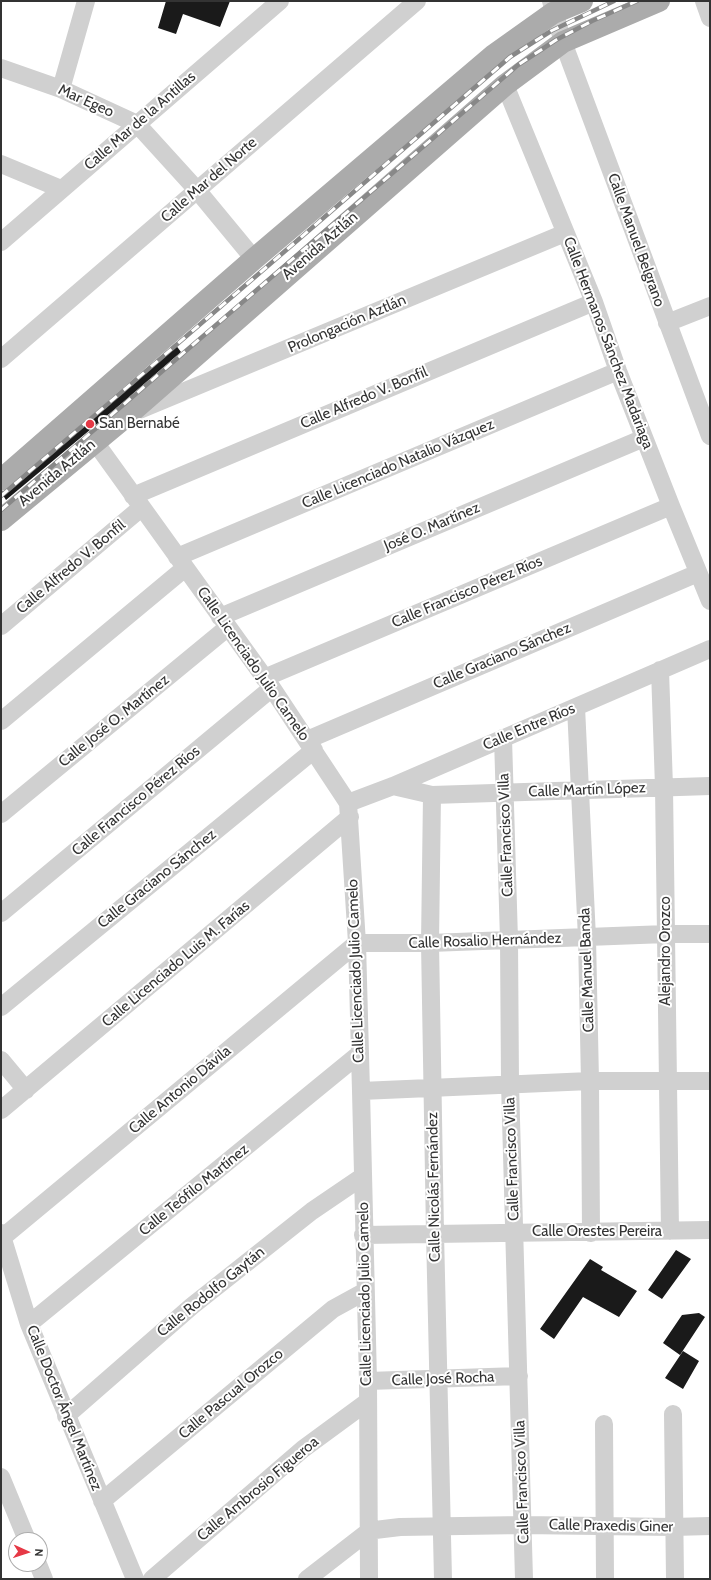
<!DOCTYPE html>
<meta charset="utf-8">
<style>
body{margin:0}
#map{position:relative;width:711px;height:1580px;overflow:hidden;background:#fff;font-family:Cabin,sans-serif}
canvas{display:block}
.frame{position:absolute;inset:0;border:2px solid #333;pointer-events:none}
.north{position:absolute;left:8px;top:1532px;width:40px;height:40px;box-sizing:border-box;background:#fff;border:1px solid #adadad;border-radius:50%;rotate:93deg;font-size:11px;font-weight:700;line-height:16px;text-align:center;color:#333}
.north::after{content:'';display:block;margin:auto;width:14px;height:18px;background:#e63946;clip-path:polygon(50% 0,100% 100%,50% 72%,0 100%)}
</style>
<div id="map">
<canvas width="711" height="1580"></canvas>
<div class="frame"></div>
<div class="north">N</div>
</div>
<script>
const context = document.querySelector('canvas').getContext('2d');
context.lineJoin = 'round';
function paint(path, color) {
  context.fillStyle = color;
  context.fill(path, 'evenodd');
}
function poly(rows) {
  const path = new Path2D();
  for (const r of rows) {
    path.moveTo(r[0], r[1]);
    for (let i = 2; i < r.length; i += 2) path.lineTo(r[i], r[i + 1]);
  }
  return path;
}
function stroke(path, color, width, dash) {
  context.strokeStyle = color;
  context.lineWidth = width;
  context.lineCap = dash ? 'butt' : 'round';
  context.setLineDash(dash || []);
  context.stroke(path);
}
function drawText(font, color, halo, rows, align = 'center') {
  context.font = font + ' Cabin,sans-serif';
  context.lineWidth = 4;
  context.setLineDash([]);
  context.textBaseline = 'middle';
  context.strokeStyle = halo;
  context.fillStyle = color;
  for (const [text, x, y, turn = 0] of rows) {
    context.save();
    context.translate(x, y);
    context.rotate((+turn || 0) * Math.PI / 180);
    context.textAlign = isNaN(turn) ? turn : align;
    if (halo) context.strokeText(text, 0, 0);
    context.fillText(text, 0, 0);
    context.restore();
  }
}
paint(poly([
 [166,1,230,1,220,27,183,14,176,34,158,28],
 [175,344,181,352,121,404,6,500,1,492,9,489],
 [676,1250,691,1259,662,1299,648,1290],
 [590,1259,603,1267,601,1270,637,1291,619,1317,583,1297,554,1339,540,1329],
 [699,1313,705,1317,680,1355,663,1343,682,1315],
 [683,1351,699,1361,683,1389,665,1378]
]), '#1a1a1a');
stroke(poly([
 [551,1,563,42,710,436],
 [704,1,710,18],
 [1,68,61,89,137,124,197,190,254,259],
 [505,85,594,302,618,371,671,506,710,601],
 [61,89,86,1],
 [1,164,61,189],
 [1,242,280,1],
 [667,323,710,306],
 [1,359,417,1],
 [137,411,565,233],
 [95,442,272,688,348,803,357,943,361,1091,368,1381,369,1579],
 [133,496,594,302],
 [177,557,618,371],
 [220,617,644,438],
 [1,626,141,508],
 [660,670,664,787,670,1231],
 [264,678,671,506],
 [576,707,587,938,590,1081,591,1233],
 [1,721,185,568],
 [503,738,509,940,510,1084,524,1579],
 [307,740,698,573],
 [393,786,432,795,710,786],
 [432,795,430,943,435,1233,443,1579],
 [348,803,393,786,710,649],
 [1,814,227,628],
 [1,913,272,688],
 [1,1007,314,750],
 [1,1060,26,1090],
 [361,1091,590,1081,710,1081],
 [1,1110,350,817],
 [1,1233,29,1324,135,1579],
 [363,1235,710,1230],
 [3,1237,357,943,430,943,666,934,710,934],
 [29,1324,358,1055],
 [368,1381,519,1376],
 [673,1414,675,1579],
 [66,1416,192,1306,312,1211,362,1177],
 [604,1424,605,1579],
 [1,1477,27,1540],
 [102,1501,333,1309,364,1292],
 [38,1564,44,1579],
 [152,1579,303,1449,367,1402],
 [307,1579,369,1531,375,1530,400,1527,523,1525,673,1527,710,1526]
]), '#d0d0d0', 18);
stroke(poly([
 [1,480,254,259,494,55,553,13,582,1],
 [1,520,129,414,505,85,563,42,659,1]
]), '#ababab', 22);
const rail = poly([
 [1,496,510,57,551,31,614,1],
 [1,510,518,65,556,40,592,21,637,1]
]);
stroke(rail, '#888', 4.5);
stroke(rail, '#fff', 3, [9]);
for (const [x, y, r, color] of [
 [90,424,5,"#e63946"]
]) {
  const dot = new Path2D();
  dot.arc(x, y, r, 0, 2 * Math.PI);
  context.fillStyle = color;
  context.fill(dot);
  stroke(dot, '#fff', 1.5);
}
drawText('15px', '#333', '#fff', [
 ["Mar Egeo",86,101,24],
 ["Calle Mar de la Antillas",140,121,-41],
 ["Calle Mar del Norte",209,180,-41],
 ["Calle Manuel Belgrano",636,240,70],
 ["Avenida Aztlán",320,246,-41],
 ["Prolongación Aztlán",347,324,-23],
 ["Calle Hermanos Sánchez Madariaga",608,343,69],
 ["Calle Alfredo V. Bonfil",364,398,-23],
 ["Calle Licenciado Natalio Vázquez",398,464,-23],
 ["Avenida Aztlán",57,473,-40],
 ["José O. Martínez",432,527,-23],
 ["Calle Alfredo V. Bonfil",71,567,-40],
 ["Calle Francisco Pérez Ríos",467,592,-23],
 ["Calle Graciano Sánchez",502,656,-23],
 ["Calle Licenciado Julio Camelo",253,664,55],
 ["Calle José O. Martínez",114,721,-39],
 ["Calle Entre Ríos",529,727,-23],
 ["Calle Martín López",587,790,-2],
 ["Calle Francisco Pérez Ríos",136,801,-40],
 ["Calle Francisco Villa",506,835,-92],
 ["Calle Graciano Sánchez",157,879,-39],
 ["Calle Rosalio Hernández",485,941,-2],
 ["Alejandro Orozco",666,951,-90],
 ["Calle Licenciado Luis M. Farías",176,964,-40],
 ["Calle Manuel Banda",587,970,-92],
 ["Calle Licenciado Julio Camelo",356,971,-92],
 ["Calle Antonio Dávila",180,1090,-40],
 ["Calle Francisco Villa",512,1159,-92],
 ["Calle Nicolás Fernández",434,1187,-91],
 ["Calle Teófilo Martínez",194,1190,-39],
 ["Calle Orestes Pereira",597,1232],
 ["Calle Rodolfo Gaytán",211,1292,-39],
 ["Calle Licenciado Julio Camelo",365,1294,-91],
 ["Calle José Rocha",443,1379,-2],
 ["Calle Pascual Orozco",231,1394,-40],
 ["Calle Doctor Ángel Martínez",64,1408,68],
 ["Calle Francisco Villa",522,1482,-92],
 ["Calle Ambrosio Figueroa",258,1489,-40],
 ["Calle Praxedis Giner",611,1526,1]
]);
drawText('15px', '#333', '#fff', [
 ["San Bernabé",99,424]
], 'left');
</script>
